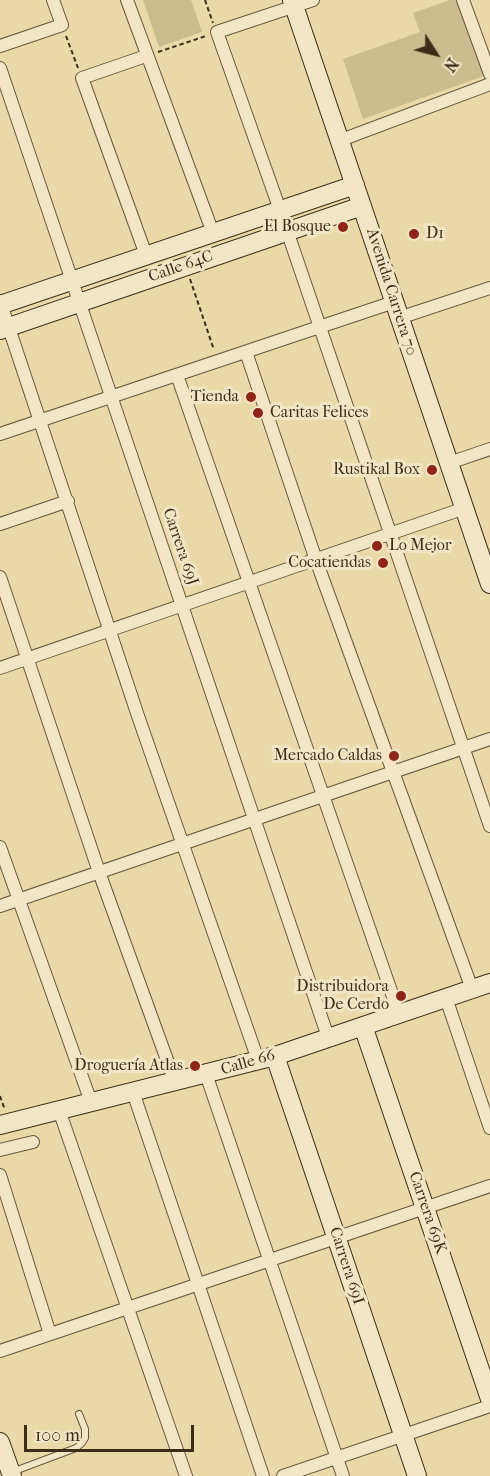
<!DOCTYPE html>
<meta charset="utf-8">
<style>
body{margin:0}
#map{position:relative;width:490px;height:1476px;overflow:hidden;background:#ebd9a9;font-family:"IM FELL French Canon",serif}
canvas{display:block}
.north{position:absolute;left:406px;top:24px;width:60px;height:60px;-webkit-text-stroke:4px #f2e6c7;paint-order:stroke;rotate:126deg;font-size:16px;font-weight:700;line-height:24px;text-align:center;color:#3e2c19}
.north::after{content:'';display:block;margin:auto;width:21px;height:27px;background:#3e2c19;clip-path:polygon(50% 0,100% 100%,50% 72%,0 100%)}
.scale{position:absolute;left:24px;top:1425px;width:170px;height:27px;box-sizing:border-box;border:3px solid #3e2c19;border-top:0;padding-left:8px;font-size:18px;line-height:21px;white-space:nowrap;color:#3e2c19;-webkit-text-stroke:4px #f2e6c7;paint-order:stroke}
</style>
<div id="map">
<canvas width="490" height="1476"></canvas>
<div class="north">N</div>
<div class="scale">100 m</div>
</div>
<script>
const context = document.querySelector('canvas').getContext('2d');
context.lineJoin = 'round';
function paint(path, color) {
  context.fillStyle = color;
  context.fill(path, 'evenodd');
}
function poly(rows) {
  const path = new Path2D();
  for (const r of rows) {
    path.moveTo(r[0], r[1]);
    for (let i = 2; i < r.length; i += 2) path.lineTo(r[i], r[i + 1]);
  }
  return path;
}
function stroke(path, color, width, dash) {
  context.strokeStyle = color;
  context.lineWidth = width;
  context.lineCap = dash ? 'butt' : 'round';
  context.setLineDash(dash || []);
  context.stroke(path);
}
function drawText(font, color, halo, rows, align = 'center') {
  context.font = font + ' "IM FELL French Canon",serif';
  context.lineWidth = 6;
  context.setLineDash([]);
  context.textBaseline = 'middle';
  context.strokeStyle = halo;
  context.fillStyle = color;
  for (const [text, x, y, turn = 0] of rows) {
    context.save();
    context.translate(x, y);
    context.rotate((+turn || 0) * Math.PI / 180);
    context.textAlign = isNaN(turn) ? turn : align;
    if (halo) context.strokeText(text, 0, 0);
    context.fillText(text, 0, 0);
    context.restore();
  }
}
paint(poly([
 [143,0,191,0,202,32,159,47],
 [450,0,458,0,484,76,363,119,343,59,420,32,413,13]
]), '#cebc91');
const lane = poly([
 [12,1472,76,1448,82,1443,85,1438,85,1429,79,1414]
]);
const street = poly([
 [127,0,213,233],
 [313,0,217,32,280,210,490,826],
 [463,0,490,74],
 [0,46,62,25,53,0],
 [0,68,328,1037],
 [341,140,490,84],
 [146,255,82,78,146,56],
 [0,301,138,716,258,1060],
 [399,318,490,288],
 [246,352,316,560,472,989],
 [177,375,399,1014],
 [0,434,394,302],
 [449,463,490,449],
 [0,524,68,501],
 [0,577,99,872,175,1082],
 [0,668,465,508],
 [0,847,91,1102],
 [0,906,490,739],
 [446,998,490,1128],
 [206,1074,343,1476],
 [133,1092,263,1476],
 [59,1110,186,1476],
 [0,1150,33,1142],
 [0,1175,50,1334],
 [0,1351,490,1186],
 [283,1476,490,1406]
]);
const secondary = poly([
 [292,0,490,584],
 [0,305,355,185],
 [0,330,362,206],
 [363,1026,490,1399],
 [275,1056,417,1476],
 [0,1125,275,1056,490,983],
 [0,1442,12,1476]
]);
stroke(lane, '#69573d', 8);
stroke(street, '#69573d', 14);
stroke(secondary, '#3e2c19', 20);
stroke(poly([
 [205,0,213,23],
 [66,36,78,68],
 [158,52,206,36],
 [190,279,214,350],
 [0,1096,5,1110]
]), '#3e2c19', 2, [4.5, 3]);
stroke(lane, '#f2e6c7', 6);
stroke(street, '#f2e6c7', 12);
stroke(secondary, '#f2e6c7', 18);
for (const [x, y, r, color] of [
 [343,227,6,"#8f2418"],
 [414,234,6,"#8f2418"],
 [251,397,6,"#8f2418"],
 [258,413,6,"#8f2418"],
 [432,470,6,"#8f2418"],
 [377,546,6,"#8f2418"],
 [383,563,6,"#8f2418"],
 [394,756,6,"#8f2418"],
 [401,996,6,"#8f2418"],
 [195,1066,6,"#8f2418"]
]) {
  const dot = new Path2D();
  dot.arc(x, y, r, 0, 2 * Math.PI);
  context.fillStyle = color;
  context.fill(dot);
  stroke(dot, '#f2e6c7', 2);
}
drawText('16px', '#3e2c19', '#f2e6c7', [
 ["El Bosque",331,227],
 ["D1",426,234,"left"],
 ["Tienda",239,397],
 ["Caritas Felices",270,413,"left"],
 ["Rustikal Box",420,470],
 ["Lo Mejor",389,546,"left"],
 ["Cocatiendas",371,563],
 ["Mercado Caldas",382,756],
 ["Distribuidora",389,987],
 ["De Cerdo",389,1005],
 ["Droguería Atlas",183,1066]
], 'right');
drawText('16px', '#3e2c19', '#f2e6c7', [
 ["Calle 64C",181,267,-19],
 ["Avenida Carrera 70",391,292,72],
 ["Carrera 69J",180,547,71],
 ["Calle 66",248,1063,-16],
 ["Carrera 69K",427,1213,71],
 ["Carrera 69I",346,1266,72]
]);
</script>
